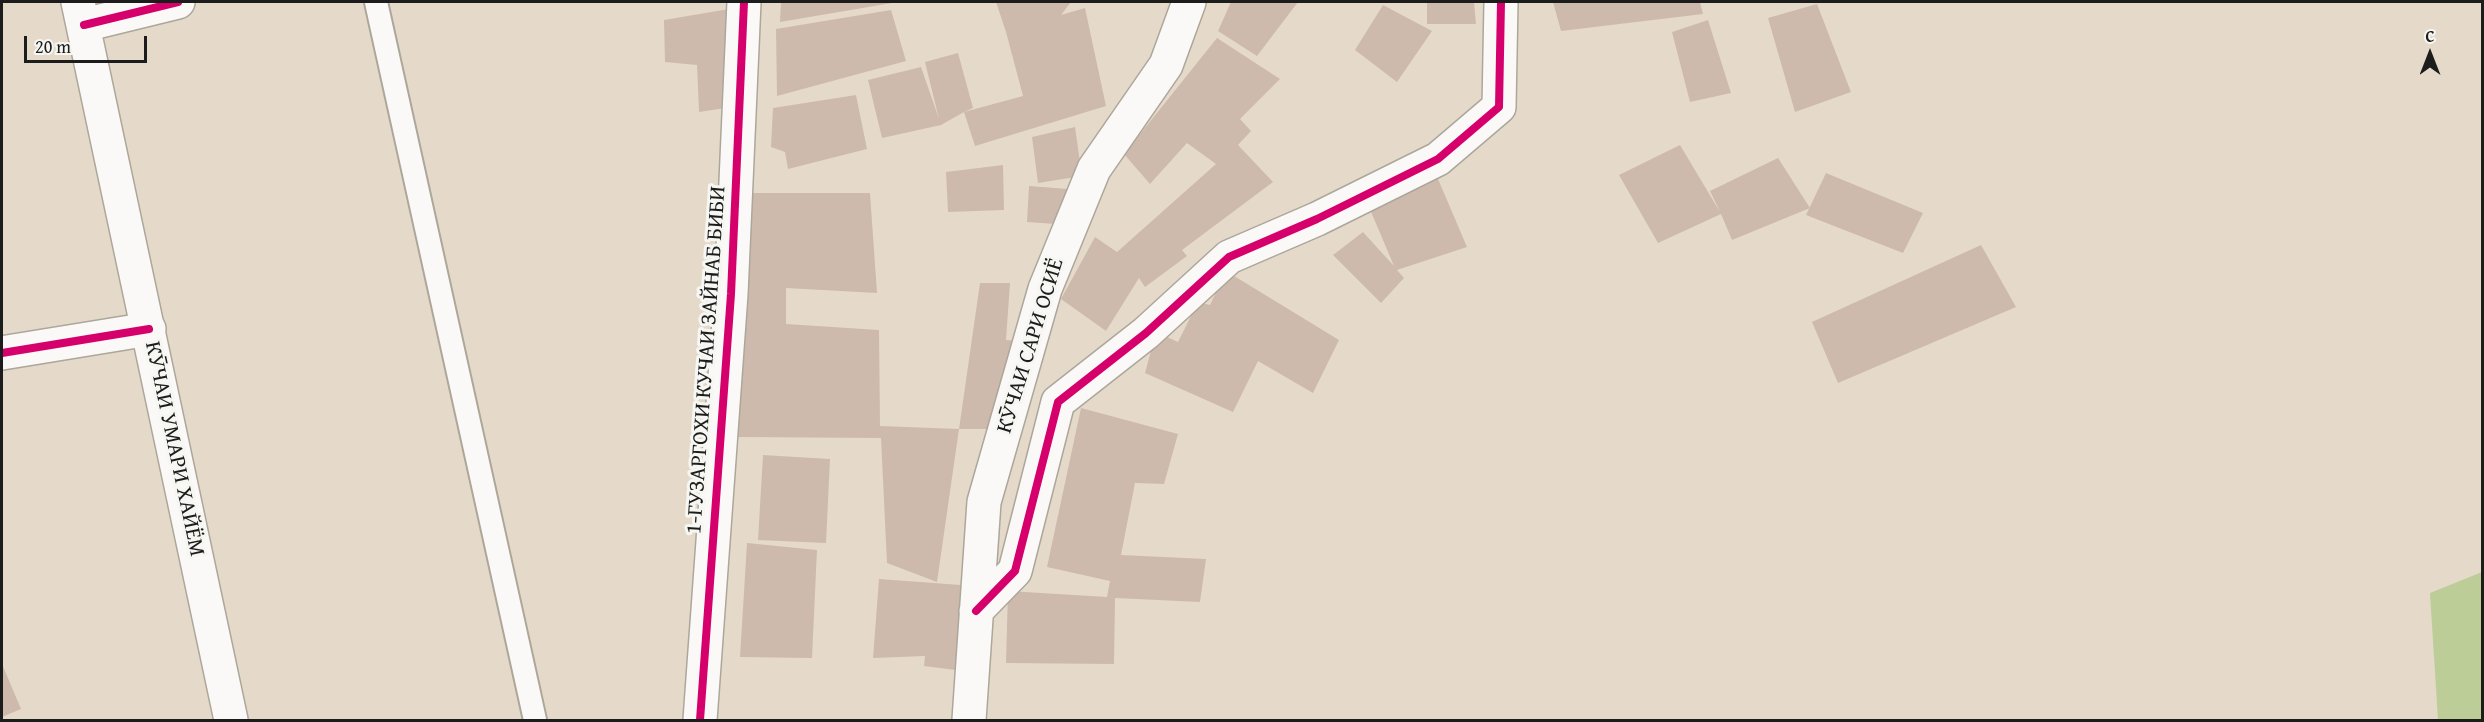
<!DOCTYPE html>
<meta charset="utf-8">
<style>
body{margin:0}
#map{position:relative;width:2484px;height:722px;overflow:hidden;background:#e5dac9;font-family:"Gentium Book Plus",serif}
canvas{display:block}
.frame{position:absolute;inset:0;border:3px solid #1c1c1c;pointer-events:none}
.north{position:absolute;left:2400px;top:24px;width:60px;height:60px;-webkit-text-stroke:4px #f6f6f2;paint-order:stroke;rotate:0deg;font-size:16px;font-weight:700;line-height:24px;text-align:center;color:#1c1c1c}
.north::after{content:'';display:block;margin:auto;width:21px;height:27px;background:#1c1c1c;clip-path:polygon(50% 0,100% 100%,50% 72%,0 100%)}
.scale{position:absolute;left:24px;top:36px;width:123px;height:27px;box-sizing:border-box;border:3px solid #1c1c1c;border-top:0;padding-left:8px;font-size:18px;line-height:21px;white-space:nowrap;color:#1c1c1c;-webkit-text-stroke:4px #f6f6f2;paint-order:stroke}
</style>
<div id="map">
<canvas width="2484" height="722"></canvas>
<div class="frame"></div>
<div class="north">С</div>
<div class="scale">20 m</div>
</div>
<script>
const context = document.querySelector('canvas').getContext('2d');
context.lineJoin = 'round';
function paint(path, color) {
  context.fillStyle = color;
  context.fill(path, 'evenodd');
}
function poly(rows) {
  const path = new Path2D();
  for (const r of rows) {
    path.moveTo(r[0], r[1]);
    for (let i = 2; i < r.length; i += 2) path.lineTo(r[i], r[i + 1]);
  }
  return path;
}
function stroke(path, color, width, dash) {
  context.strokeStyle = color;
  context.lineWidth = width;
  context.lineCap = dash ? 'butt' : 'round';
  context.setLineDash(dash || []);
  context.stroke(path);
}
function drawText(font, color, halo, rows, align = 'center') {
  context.font = font + ' "Gentium Book Plus",serif';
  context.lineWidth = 6;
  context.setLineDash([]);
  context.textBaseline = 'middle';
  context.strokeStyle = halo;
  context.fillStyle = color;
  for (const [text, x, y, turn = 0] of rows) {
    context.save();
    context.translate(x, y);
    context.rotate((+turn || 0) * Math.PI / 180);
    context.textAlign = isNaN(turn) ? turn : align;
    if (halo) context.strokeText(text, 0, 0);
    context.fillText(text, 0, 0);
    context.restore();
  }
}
paint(poly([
 [2482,572,2482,720,2438,720,2430,593]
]), '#bccd98');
paint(poly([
 [781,2,892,2,892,3,780,22],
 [996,2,1071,2,1061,15,1085,8,1106,106,975,146,964,112,941,125,882,138,868,80,921,67,939,119,925,62,958,53,973,108,964,112,1023,96,1006,32],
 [1231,2,1298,2,1257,56,1218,31],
 [1427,2,1474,2,1476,24,1427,24],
 [1553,2,1700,2,1703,14,1561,31],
 [1817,4,1851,92,1795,112,1768,18],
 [1383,5,1432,31,1397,82,1355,50],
 [735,8,739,106,699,112,697,65,665,62,664,20],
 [891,10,906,61,777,96,776,29],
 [1708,20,1731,93,1690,102,1672,32],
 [1217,38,1280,79,1240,119,1251,131,1238,145,1273,182,1182,250,1187,256,1145,287,1139,278,1106,331,1061,299,1095,237,1117,252,1216,164,1187,143,1150,184,1124,154],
 [856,95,867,149,788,169,785,152,771,147,773,108],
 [1075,127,1082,176,1038,183,1032,137],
 [1680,145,1720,212,1710,191,1778,158,1810,208,1732,240,1721,214,1658,243,1619,175],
 [1003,165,1004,210,948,212,946,172],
 [1826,173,1923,213,1903,253,1806,215],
 [1438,179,1467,247,1397,270,1404,278,1381,303,1333,255,1363,232,1394,266,1369,207],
 [1029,186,1068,189,1071,225,1027,222],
 [747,193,870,193,877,293,786,288,786,324,879,330,880,426,959,429,937,582,887,563,881,438,737,437],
 [1981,245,2016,307,1838,383,1812,322],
 [1226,271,1339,340,1313,393,1258,361,1233,412,1145,373,1156,332,1178,342,1198,302,1210,305],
 [980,283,1010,283,1006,340,1021,341,997,429,959,429],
 [1081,408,1178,434,1164,484,1135,483,1121,555,1206,559,1200,602,1115,598,1114,664,1006,663,1008,591,1107,597,1110,581,1047,567],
 [763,455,830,459,826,543,758,540],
 [747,543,817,550,812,658,740,657],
 [879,579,974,586,971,672,924,666,925,656,873,658],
 [2,664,21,709,2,717]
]), '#cdbaac');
const service = poly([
 [376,2,535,720]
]);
const minor = poly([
 [84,25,178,2],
 [2,353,149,329],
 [976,611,1015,571,1058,402,1146,333,1229,257,1317,219,1438,159,1499,107,1501,2],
 [700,720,731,294,744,2],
 [969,720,984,502,1045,289,1094,169,1166,65,1189,2]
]);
const secondary = poly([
 [78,2,231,720]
]);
stroke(service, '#aca69b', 26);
stroke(minor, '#aca69b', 36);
stroke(secondary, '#aca69b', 36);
stroke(service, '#fbf9f7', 22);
stroke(minor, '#fbf9f7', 33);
stroke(secondary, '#fbf9f7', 33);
stroke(poly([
 [84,25,178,2],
 [2,353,149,329],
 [976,611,1015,571,1058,402,1146,333,1229,257,1317,219,1438,159,1499,107,1501,2],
 [700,720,731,294,744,2]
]), '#d6006c', 8);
drawText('22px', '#1c1c1c', '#f6f6f2', [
 ["КӮЧАИ САРИ ОСИЁ",1031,346,-73],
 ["1-ГУЗАРГОХИ КУЧАИ ЗАЙНАБ БИБИ",707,360,-86],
 ["КӮЧАИ УМАРИ ХАЙЁМ",174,449,78]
]);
</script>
